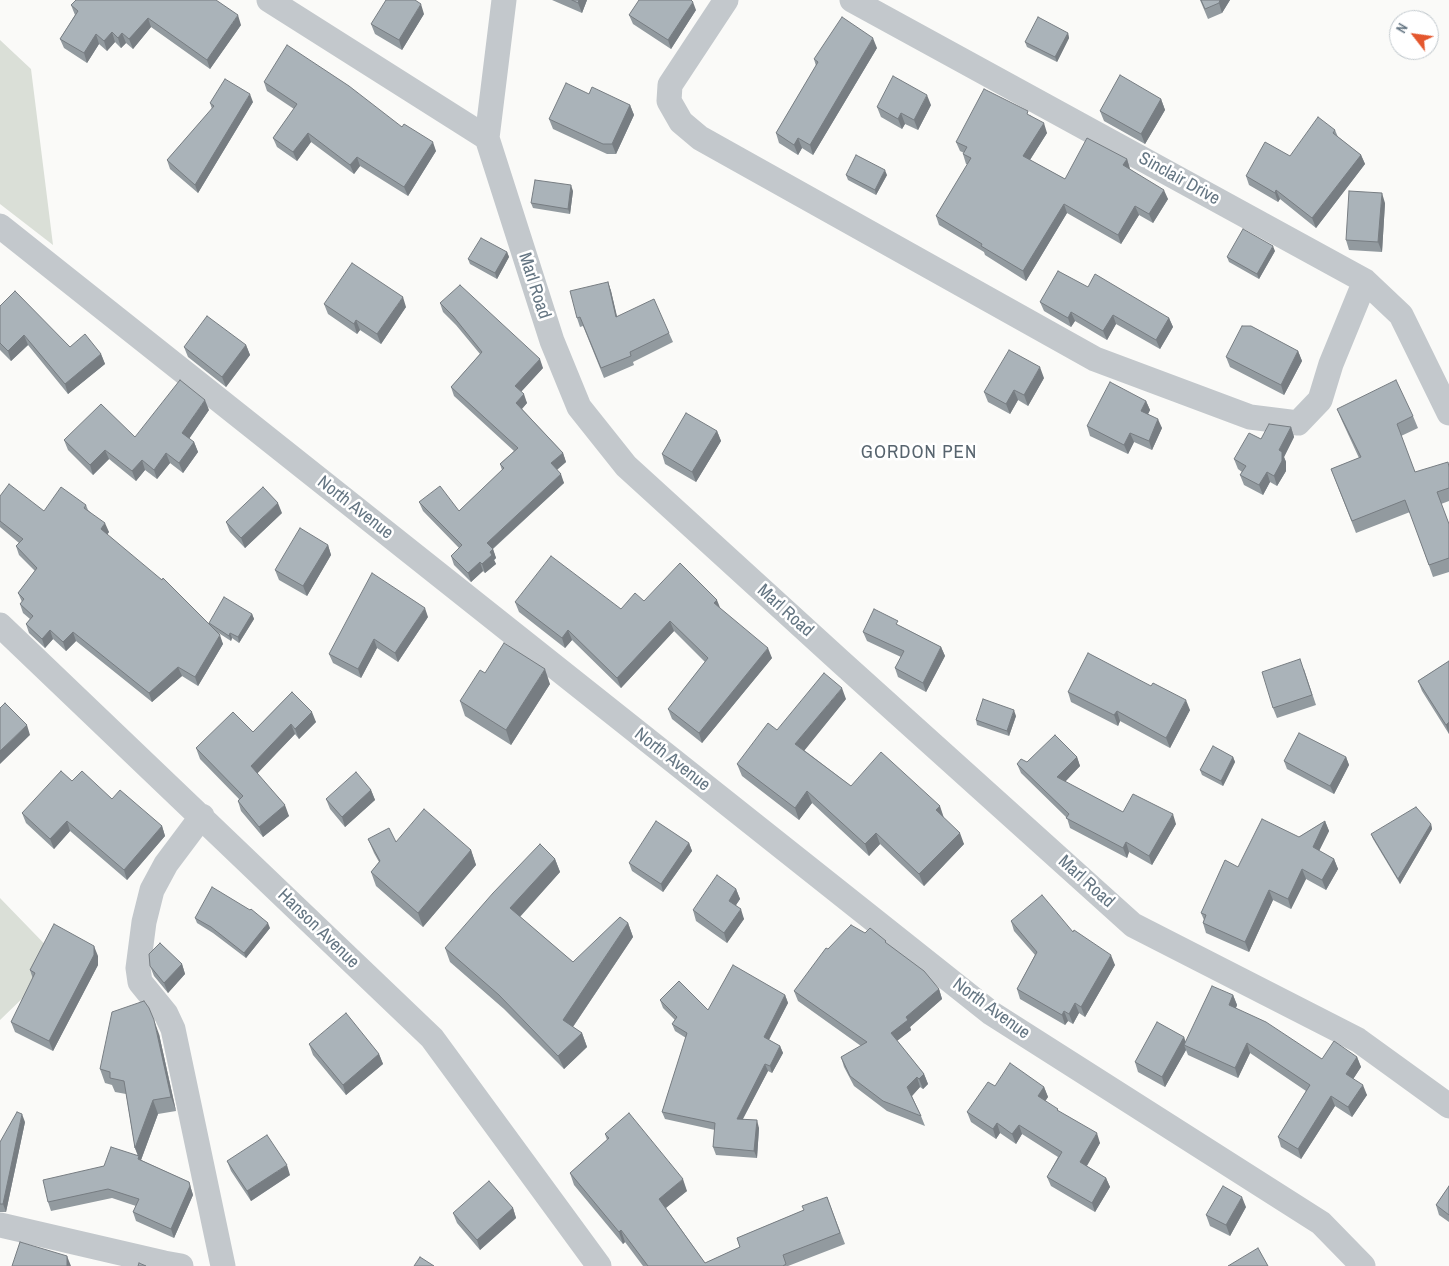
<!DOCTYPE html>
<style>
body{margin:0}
#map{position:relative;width:1449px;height:1266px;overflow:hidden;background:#fafaf8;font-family:"Archivo Narrow",sans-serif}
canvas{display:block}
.north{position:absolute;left:1389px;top:10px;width:50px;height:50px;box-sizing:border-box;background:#fff;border:1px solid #c1c8cd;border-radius:50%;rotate:300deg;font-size:14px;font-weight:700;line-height:20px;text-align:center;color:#657683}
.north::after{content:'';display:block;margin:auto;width:18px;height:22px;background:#e4572e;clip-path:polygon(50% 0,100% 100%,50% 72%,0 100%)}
</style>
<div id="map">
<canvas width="1449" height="1266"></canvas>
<div class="north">N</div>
</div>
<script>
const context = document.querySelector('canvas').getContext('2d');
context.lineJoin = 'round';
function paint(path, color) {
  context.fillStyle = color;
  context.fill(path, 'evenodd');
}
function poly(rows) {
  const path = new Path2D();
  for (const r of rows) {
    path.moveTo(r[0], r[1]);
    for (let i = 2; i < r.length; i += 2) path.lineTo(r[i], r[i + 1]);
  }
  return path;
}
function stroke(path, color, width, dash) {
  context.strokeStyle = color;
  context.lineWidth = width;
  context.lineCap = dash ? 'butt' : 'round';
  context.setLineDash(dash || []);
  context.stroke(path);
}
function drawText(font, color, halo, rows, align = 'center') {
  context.font = font + ' "Archivo Narrow",sans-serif';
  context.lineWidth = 5;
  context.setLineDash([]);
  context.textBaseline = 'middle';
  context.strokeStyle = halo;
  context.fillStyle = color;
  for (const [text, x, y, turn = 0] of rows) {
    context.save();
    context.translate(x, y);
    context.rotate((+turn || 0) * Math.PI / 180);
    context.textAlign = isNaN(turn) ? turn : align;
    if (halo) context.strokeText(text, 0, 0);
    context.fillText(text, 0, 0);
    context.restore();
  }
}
paint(poly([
 [0,40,31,69,53,245,0,204],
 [0,898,61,961,0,1020]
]), '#dadfd7');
stroke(poly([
 [269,0,487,138,552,341,579,407,626,466,841,662,1133,925,1358,1040,1449,1106],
 [726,0,670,85,669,101,681,122,700,138,1095,359,1250,417,1298,423,1320,400,1331,364,1365,281],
 [852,0,1365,281,1401,315,1449,413],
 [487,138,504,0],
 [0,226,991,1013,1321,1223,1363,1266],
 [0,625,432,1038,599,1266],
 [202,816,166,864,152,890,144,922,138,968,140,982,166,1014,173,1029,223,1266],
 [0,1225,164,1263,181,1266]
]), '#c3c8cc', 25);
paint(poly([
 [552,0,587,0,582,13],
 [1200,0,1230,0,1222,13,1208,19],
 [71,5,241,25,210,69,151,27,133,49,126,43,121,48,115,42,107,51,99,44,87,63,64,48,60,39,75,15],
 [696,10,671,49,633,24,629,15],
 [424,14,402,50,375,34,371,24],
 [1068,33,1069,38,1057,62,1027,47,1025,42],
 [877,48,813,155,802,148,798,155,779,143,776,133,816,66,814,59],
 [264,82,402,127,436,151,408,196,360,166,354,174,311,142,297,161,277,147,273,138,294,109,267,91],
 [589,94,630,105,634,115,616,154,607,154,553,129,549,119],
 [1161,99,1165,110,1145,144,1104,121,1100,111],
 [253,102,198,193,170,169,167,160,212,109,210,103],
 [931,105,918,130,905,124,902,129,881,117,877,107],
 [1030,115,1047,133,1030,160,1065,179,1127,159,1130,169,1168,199,1153,223,1139,215,1121,244,1067,213,1026,281,985,255,984,252,939,225,936,216,968,164,966,164,963,154,964,153,960,151,956,142],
 [1335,130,1338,137,1361,155,1365,164,1316,228,1280,199,1278,202,1249,185,1246,176,1290,156],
 [846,175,887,175,876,195,848,180],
 [573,191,570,214,533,208,531,203],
 [1385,203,1382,252,1349,250,1346,240],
 [1275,251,1259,279,1229,262,1227,257],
 [507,252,509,257,497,279,470,264,468,259],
 [608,282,611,291,617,316,669,333,673,342,633,362,634,365,604,378,583,326,580,327,577,318],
 [1088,287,1169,318,1173,327,1160,349,1116,324,1107,340,1075,321,1071,327,1044,311,1040,302],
 [440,303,543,368,521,392,527,403,522,409,563,453,566,462,557,470,564,483,493,549,496,558,494,560,496,564,485,573,483,571,471,582,454,565,451,556,459,548,423,511,419,502,459,511,502,470,500,464,514,451,454,396,451,387,480,354,456,325,443,312],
 [324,304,406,307,381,344,360,330,357,334,328,314],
 [0,306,70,347,101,354,105,364,68,394,28,345,11,361,0,350],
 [246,345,250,355,226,387,188,357,184,347],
 [1298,351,1302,361,1284,395,1230,367,1226,357],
 [1044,378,1028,406,1018,400,1010,414,988,402,984,392],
 [1146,401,1150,410,1148,414,1162,428,1152,450,1134,442,1128,454,1090,436,1087,426],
 [1337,409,1413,416,1418,428,1401,436,1415,472,1449,466,1449,501,1441,504,1449,524,1449,572,1433,577,1410,512,1356,533,1331,469,1359,458,1342,421],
 [209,410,189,439,194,442,198,452,183,473,170,463,157,479,145,470,136,481,109,459,93,475,68,450,64,440,135,437],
 [1291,427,1294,437,1284,457,1286,462,1286,471,1277,486,1270,482,1263,495,1244,485,1240,475,1242,472,1238,469,1234,459,1261,439],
 [717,431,721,441,696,482,665,464,662,454],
 [0,496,44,511,86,505,88,510,109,532,107,535,209,625,209,623,252,614,254,619,239,643,232,638,231,641,217,632,223,644,198,686,182,676,152,702,76,641,66,651,53,639,45,648,29,633,26,624,30,619,23,613,20,604,22,602,18,593,35,571,19,555,16,546,19,543,0,527],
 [282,513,245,548,230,532,226,522],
 [328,545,331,555,307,596,279,580,275,570],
 [644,601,721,609,772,658,702,743,672,719,668,709,705,662,674,631,621,688,572,640,565,648,519,612,515,602,621,609],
 [428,617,398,662,377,648,361,678,333,663,329,654],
 [900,626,941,647,945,656,926,692,898,677,895,668,901,657,867,641,863,632],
 [1449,661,1449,734,1422,691,1418,681],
 [1304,669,1316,705,1277,718,1273,708],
 [485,673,550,684,511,745,465,716,460,701],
 [292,692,316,722,299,739,295,734,257,773,289,816,263,837,241,811,238,801,239,799,200,759,196,748,253,732],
 [1068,692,1190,710,1170,748,1120,721,1118,726,1071,702],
 [846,699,804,750,851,786,943,817,964,844,924,886,880,844,869,856,812,803,799,820,742,776,737,764,777,730],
 [1016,716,1009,736,977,725,976,720],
 [1077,757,1080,766,1065,782,1123,812,1176,824,1152,865,1129,852,1127,858,1070,828,1067,818,1021,773,1017,764],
 [1233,757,1235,762,1223,786,1202,775,1200,770],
 [1346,757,1349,765,1334,794,1287,769,1284,761],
 [72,781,112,799,162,826,165,836,127,880,70,831,54,849,26,823,22,813],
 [371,790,375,800,345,827,330,809,326,799],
 [1325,821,1329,831,1319,851,1334,859,1338,869,1326,890,1306,879,1291,909,1273,900,1249,952,1206,933,1203,923,1204,920,1201,913,1238,867,1299,837],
 [1431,824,1432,829,1400,884,1373,839,1371,834],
 [368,839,471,850,476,865,423,927,376,886,371,872,379,862,374,853],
 [689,843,692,851,663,892,632,871,629,863],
 [555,859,560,872,520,917,573,962,628,923,633,937,573,1027,582,1033,587,1047,564,1069,504,1009,450,962,445,948],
 [736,889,740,899,736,905,744,919,727,943,696,921,693,910],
 [195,918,270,928,246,958,213,933,197,923],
 [1011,921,1073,932,1115,965,1085,1017,1079,1013,1073,1024,1068,1021,1065,1025,1020,999,1017,989,1035,955,1014,931],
 [865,933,887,944,939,989,942,999,910,1027,911,1030,897,1041,924,1074,928,1084,923,1089,920,1087,912,1096,921,1116,925,1126,887,1111,854,1086,844,1067,841,1057,861,1046,798,1001,794,991,828,949],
 [98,956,98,965,53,1051,15,1032,11,1022,33,979,30,970],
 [182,964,185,974,168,993,154,976,150,966],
 [785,995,788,1003,769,1040,780,1046,783,1053,772,1073,768,1071,743,1119,759,1128,757,1158,716,1155,713,1147,715,1130,665,1119,662,1112,686,1038,675,1031,672,1024,675,1020,663,1008,660,1000,708,1010],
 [1233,995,1237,1005,1236,1008,1322,1059,1357,1057,1361,1067,1353,1079,1367,1095,1352,1117,1335,1106,1301,1159,1281,1147,1278,1137,1306,1091,1250,1053,1238,1078,1188,1055,1186,1050,1165,1087,1138,1072,1135,1062,1184,1037,1185,1042],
 [159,1034,176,1111,158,1114,141,1160,189,1182,193,1195,174,1238,136,1221,133,1212,136,1206,112,1198,51,1211,48,1202,104,1166,138,1156,135,1148,126,1094,115,1092,112,1085,105,1083,100,1069],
 [309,1044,379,1054,383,1064,346,1095,313,1055],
 [995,1086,1044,1087,1048,1097,1045,1101,1100,1143,1087,1166,1106,1178,1110,1187,1095,1212,1051,1186,1047,1177,1058,1157,1022,1134,1016,1144,1000,1133,996,1139,971,1122,967,1112],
 [25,1122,6,1212,0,1212,0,1142],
 [605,1134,687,1191,666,1208,705,1263,740,1247,737,1238,804,1210,827,1197,845,1244,788,1266,643,1266,625,1242,623,1244,574,1185,570,1173,607,1140],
 [227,1161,290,1175,251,1201,231,1171],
 [1449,1186,1449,1222,1439,1215,1436,1205],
 [1246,1207,1230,1236,1210,1226,1206,1215],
 [513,1208,516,1218,480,1250,457,1223,453,1213]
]), '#929a9f');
paint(poly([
 [579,0,587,0,582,13,578,3],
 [1220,0,1230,0,1222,13,1219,3],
 [693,2,696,10,671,49,668,40],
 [421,4,424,14,402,50,399,40],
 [238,15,241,25,210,69,207,60],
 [148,18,151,27,133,49,129,39],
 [112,32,115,42,107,51,104,41],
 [122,33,126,43,121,48,118,38],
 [1068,33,1069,38,1057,62,1055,57],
 [96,34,99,44,87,63,84,53],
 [873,38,877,48,813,155,810,145],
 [250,94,253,102,198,193,195,185],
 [927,95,931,105,918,130,914,120],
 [1161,99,1165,110,1145,144,1141,134],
 [630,105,634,115,616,154,612,144],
 [901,113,905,124,902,129,898,119],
 [1044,123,1047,133,1026,166,1023,156],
 [308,133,311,142,297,161,293,152],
 [798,138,802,148,798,155,794,145],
 [433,142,436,151,408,196,404,187],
 [1361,155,1365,164,1316,228,1312,218],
 [357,157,360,166,354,174,350,165],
 [1127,159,1130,169,1123,165],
 [885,170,887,175,876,195,875,190],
 [571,185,573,191,570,214,568,209],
 [1164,190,1168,199,1153,223,1149,214],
 [1276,190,1280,199,1278,202,1275,193],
 [1382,193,1385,203,1382,252,1378,242],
 [1064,204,1067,213,1026,281,1023,271],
 [1135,206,1139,215,1121,244,1118,235],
 [1273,246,1275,251,1259,279,1257,274],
 [507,252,509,257,497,279,495,273],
 [608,282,611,291,619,326,616,317],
 [403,297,406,307,381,344,377,334],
 [1071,312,1075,321,1071,327,1068,318],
 [1113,315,1116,324,1107,340,1103,331],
 [1169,318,1173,327,1160,349,1156,340],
 [356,320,360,330,357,334,354,324],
 [24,335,28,345,11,361,8,351],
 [246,345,250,355,226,387,222,377],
 [1298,351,1302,361,1284,395,1281,385],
 [101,354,105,364,68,394,65,384],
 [540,359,543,368,518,395,515,386],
 [1040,367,1044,378,1028,406,1024,395],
 [1014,390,1018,400,1010,414,1006,404],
 [524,394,527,403,519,412,516,403],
 [205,400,209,410,186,443,182,433],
 [1146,401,1150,410,1145,420,1141,411],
 [1158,419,1162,428,1152,450,1149,441],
 [1291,427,1294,437,1284,457,1286,462,1286,471,1277,486,1274,476,1279,450],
 [717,431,721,441,696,482,692,472],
 [1130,433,1134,442,1128,454,1124,445],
 [194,442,198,452,183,473,179,463],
 [105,450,109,459,93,475,90,465],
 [166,453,170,463,157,479,154,470],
 [563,453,566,462,554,472,551,463],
 [142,460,145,470,136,481,132,471],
 [1267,472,1270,482,1263,495,1259,485],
 [561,474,564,483,490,551,487,543],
 [278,503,282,513,245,548,241,538],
 [105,523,109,532,104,538,101,529],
 [328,545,331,555,307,596,303,586],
 [493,549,496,558,494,560,496,564,485,573,482,564],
 [480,562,483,571,471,582,468,573],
 [717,600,721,610,714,603],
 [425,608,428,617,398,662,395,653],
 [252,614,254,619,239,643,238,637],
 [670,621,674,631,621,688,617,678],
 [50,630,53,639,45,648,42,639],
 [568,630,572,640,565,648,562,638],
 [73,632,76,641,66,651,63,642],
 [230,633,232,638,231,641,229,636],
 [220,635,223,644,198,686,195,677],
 [374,639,377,648,361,678,358,669],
 [941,647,945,656,926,692,923,683],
 [768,648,772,658,702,743,699,733],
 [178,667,182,676,152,702,149,693],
 [545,669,550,684,511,745,506,730],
 [842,688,846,699,800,756,795,744],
 [1186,700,1190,710,1170,748,1166,738],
 [1014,710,1016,716,1009,736,1007,731],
 [1117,711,1120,721,1118,726,1114,715],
 [312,712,316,722,299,739,295,729],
 [1449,722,1449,734,1446,725],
 [291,724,295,734,255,776,251,766],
 [27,725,30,735,0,764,0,751],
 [1077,757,1080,766,1060,787,1057,777],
 [1233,757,1235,762,1223,786,1221,781],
 [1346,757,1349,765,1334,794,1330,786],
 [371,790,375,800,345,827,342,817],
 [807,791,812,803,799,820,795,808],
 [285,805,289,816,263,837,259,827],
 [940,806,944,818,936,810],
 [1173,814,1176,824,1152,865,1149,856],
 [67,821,70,831,54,849,50,839],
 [1325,821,1329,831,1316,857,1313,847],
 [1431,824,1432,829,1400,884,1398,879],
 [162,826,165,836,127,880,124,870],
 [876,833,880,844,869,856,865,844],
 [960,833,964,844,924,886,919,874],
 [1126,842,1129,852,1127,858,1123,848],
 [689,843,692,851,663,892,661,884],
 [471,850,476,865,423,927,418,913],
 [555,859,560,872,515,922,510,908],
 [1334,859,1338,869,1326,890,1322,880],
 [1302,869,1306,879,1291,909,1288,899],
 [736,889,740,899,732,911,729,901],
 [1269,890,1273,900,1249,952,1245,942],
 [741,909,744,919,727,943,724,933],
 [268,923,270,928,246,958,244,953],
 [628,923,633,937,568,1034,563,1020],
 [94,946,98,956,98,965,53,1051,49,1041],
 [1111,955,1115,965,1085,1017,1081,1007],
 [182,964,185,974,168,993,164,983],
 [939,989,942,999,910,1027,911,1030,894,1043,891,1033,906,1017],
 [785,995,788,1003,766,1045,764,1037],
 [1233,995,1237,1005,1233,1015,1229,1005],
 [1075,1003,1079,1013,1073,1024,1069,1014],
 [1064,1011,1068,1021,1065,1025,1062,1015],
 [154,1020,159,1034,176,1111,171,1097],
 [582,1033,587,1047,564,1069,558,1056],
 [1184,1037,1187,1046,1184,1045,1186,1050,1165,1087,1162,1077],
 [1247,1043,1250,1053,1238,1078,1235,1068],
 [780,1046,783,1053,772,1073,770,1066],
 [379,1054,383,1064,346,1095,343,1085],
 [1357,1057,1361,1067,1350,1084,1346,1074],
 [765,1064,768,1071,739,1126,737,1119],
 [924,1074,928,1084,923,1089,919,1079],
 [917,1077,920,1087,911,1097,907,1087],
 [1363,1085,1367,1095,1352,1117,1348,1107],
 [1044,1087,1048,1097,1042,1106,1038,1096],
 [1331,1096,1335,1106,1301,1159,1298,1149],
 [153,1100,158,1114,141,1160,138,1159,139,1158,135,1148],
 [22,1114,25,1122,6,1212,3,1204],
 [757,1120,759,1128,757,1158,754,1151],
 [997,1123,1000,1133,996,1139,993,1129],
 [1019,1125,1022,1134,1016,1144,1012,1134],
 [1097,1133,1100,1143,1083,1172,1080,1162],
 [287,1165,290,1175,251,1201,247,1191],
 [1106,1178,1110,1187,1095,1212,1092,1203],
 [683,1179,687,1191,663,1210,659,1199],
 [189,1182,193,1195,174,1238,171,1229],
 [1242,1197,1246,1207,1230,1236,1226,1225],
 [513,1208,516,1218,480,1250,477,1240],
 [621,1230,625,1242,623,1244,619,1232],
 [67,1256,71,1266,67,1266]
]), '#777d82');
const building = poly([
 [76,0,216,0,238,15,207,60,148,18,129,39,122,33,118,38,112,32,104,41,96,34,84,53,60,39,78,11,71,5,76,0],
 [386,0,415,0,421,4,399,40,371,24,386,0],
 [572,0,579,0,578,3,572,0],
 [639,0,691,0,693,2,668,40,629,15,639,0],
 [1201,0,1220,0,1219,3,1205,9,1201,0],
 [842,17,873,38,810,145,798,138,794,145,776,133,818,62,814,59,842,17],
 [1038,17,1068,33,1055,57,1025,42,1038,17],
 [287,45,349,86,402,127,404,124,433,142,404,187,357,157,350,165,308,133,293,152,273,138,297,104,264,82,287,45],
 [1120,75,1161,99,1141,134,1100,111,1120,75],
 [893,76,927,95,914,120,901,113,898,119,877,107,893,76],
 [225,79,250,94,195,185,167,160,214,106,210,103,225,79],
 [566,83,589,94,592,87,630,105,612,144,603,144,549,119,566,83],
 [984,89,1028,111,1027,114,1044,123,1023,156,1065,179,1087,138,1127,159,1123,165,1164,190,1149,214,1135,206,1118,235,1064,204,1023,271,981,246,982,244,936,216,971,158,963,154,967,147,956,142,984,89],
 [1318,117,1335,130,1333,133,1361,155,1312,218,1276,190,1275,193,1246,176,1265,142,1290,156,1318,117],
 [856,155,885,170,875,190,846,175,856,155],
 [535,180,571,185,568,209,531,203,535,180],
 [1349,191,1382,193,1378,242,1346,240,1349,191],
 [1243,229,1273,246,1257,274,1227,257,1243,229],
 [481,238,507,252,495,273,468,259,481,238],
 [352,263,403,297,377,334,356,320,354,324,324,304,352,263],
 [1058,271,1088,287,1095,274,1169,318,1156,340,1113,315,1103,331,1071,312,1068,318,1040,302,1058,271],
 [608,282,616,317,654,299,669,333,630,352,631,356,601,368,580,317,577,318,570,291,608,282],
 [460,285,540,359,515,386,524,394,516,403,563,453,551,463,561,474,487,543,493,549,490,552,492,555,482,564,480,562,468,573,451,556,462,545,419,502,440,486,459,511,504,468,500,464,518,448,451,387,482,352,453,316,440,303,460,285],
 [15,291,70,347,85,334,101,354,65,384,24,335,8,351,0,343,0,306,15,291],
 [207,316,246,345,222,377,184,347,207,316],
 [1242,326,1251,326,1298,351,1281,385,1226,357,1242,326],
 [1009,350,1040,367,1024,395,1014,390,1006,404,984,392,1009,350],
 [180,380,205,400,182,433,194,442,179,463,166,453,154,470,142,460,132,471,105,450,90,465,64,440,101,404,135,437,180,380],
 [1396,380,1413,416,1397,424,1415,472,1448,462,1449,467,1449,488,1437,492,1449,524,1449,558,1429,565,1405,500,1352,521,1331,469,1361,457,1337,409,1396,380],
 [1110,382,1146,401,1141,411,1158,419,1149,441,1130,433,1124,445,1087,426,1110,382],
 [686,413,717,431,692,472,662,454,686,413],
 [1269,424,1291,427,1279,450,1282,452,1282,461,1274,476,1267,472,1259,485,1240,475,1246,466,1234,459,1249,433,1261,439,1269,424],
 [9,484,44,511,61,487,86,505,84,508,105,523,101,529,162,580,163,578,220,635,195,677,178,667,149,693,73,632,63,642,50,630,42,639,26,624,33,616,20,604,24,599,18,593,37,568,16,546,23,539,0,521,0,496,9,484],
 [263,487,278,503,241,538,226,522,263,487],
 [300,528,328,545,303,586,275,570,300,528],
 [551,556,621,609,635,593,644,601,680,563,717,600,714,603,768,648,699,733,668,709,708,658,670,621,617,678,568,630,562,638,515,602,551,556],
 [372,573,425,608,395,653,374,639,358,669,329,654,372,573],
 [224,597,252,614,238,637,230,633,229,636,209,623,224,597],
 [874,609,898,621,896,624,941,647,923,683,895,668,904,651,863,632,874,609],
 [504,643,545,669,506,730,460,701,480,670,485,673,504,643],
 [1088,653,1151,686,1153,683,1186,700,1166,738,1117,711,1114,715,1068,692,1088,653],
 [1300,659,1312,695,1273,708,1262,672,1300,659],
 [1449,661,1449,722,1446,725,1418,681,1449,661],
 [824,673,842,688,795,744,851,786,881,752,940,806,936,810,960,833,919,874,876,833,865,844,807,791,795,808,737,764,768,723,777,730,824,673],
 [292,692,312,712,295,729,291,724,251,766,285,805,259,827,238,801,243,796,196,748,233,712,253,732,292,692],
 [983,699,1014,710,1007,731,976,720,983,699],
 [5,703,27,725,0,751,0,708,5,703],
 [1299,733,1346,757,1330,786,1284,761,1299,733],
 [1055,735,1077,757,1057,777,1123,812,1133,794,1173,814,1149,856,1126,842,1123,848,1066,818,1069,814,1017,764,1021,759,1027,762,1055,735],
 [1213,746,1233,757,1221,781,1200,770,1213,746],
 [61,771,72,781,82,771,112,799,120,790,162,826,124,870,67,821,50,839,22,813,61,771],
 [356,772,371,790,342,817,326,799,356,772],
 [1416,807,1431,824,1398,879,1371,834,1416,807],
 [424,809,471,850,418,913,371,872,380,861,368,839,389,828,396,842,424,809],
 [1262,819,1299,837,1325,821,1313,847,1334,859,1322,880,1302,869,1288,899,1269,890,1245,942,1203,923,1206,915,1201,913,1225,860,1238,867,1262,819],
 [656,821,689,843,661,884,629,863,656,821],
 [540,844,555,859,510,908,573,962,620,917,628,923,563,1020,582,1033,558,1056,499,995,445,948,493,893,540,844],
 [717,875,736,889,729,901,741,909,724,933,693,910,717,875],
 [212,887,250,910,251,909,268,923,244,953,211,927,195,918,212,887],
 [1042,895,1073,932,1074,930,1111,955,1081,1007,1075,1003,1069,1014,1064,1011,1062,1015,1017,989,1037,952,1011,921,1042,895],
 [54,924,94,946,94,955,49,1041,11,1022,35,973,30,970,54,924],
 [851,925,865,933,870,928,886,941,885,942,924,971,939,989,906,1017,908,1020,891,1033,924,1074,919,1079,917,1077,907,1087,921,1116,883,1101,850,1076,841,1057,867,1042,794,991,826,948,828,949,851,925],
 [160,943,182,964,164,983,150,966,149,954,160,943],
 [733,965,785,995,764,1037,780,1046,770,1066,765,1064,737,1119,757,1120,754,1151,713,1147,715,1123,662,1112,687,1033,672,1024,677,1017,660,1000,679,981,708,1010,733,965],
 [1212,986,1233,995,1229,1005,1266,1022,1322,1059,1334,1041,1357,1057,1346,1074,1363,1085,1348,1107,1331,1096,1298,1149,1278,1137,1310,1085,1247,1043,1235,1068,1184,1045,1212,986],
 [144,1001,149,1008,154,1020,171,1097,153,1100,135,1148,124,1081,110,1078,110,1072,100,1069,112,1012,144,1001],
 [346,1013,379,1054,343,1085,309,1044,346,1013],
 [1157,1022,1184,1037,1162,1077,1135,1062,1157,1022],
 [1010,1063,1044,1087,1038,1096,1058,1109,1057,1110,1097,1133,1080,1162,1106,1178,1092,1203,1047,1177,1062,1152,1019,1125,1012,1134,997,1123,993,1129,967,1112,988,1082,995,1086,1010,1063],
 [17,1112,22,1114,3,1204,0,1204,0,1142,17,1112],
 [629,1113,683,1179,659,1199,705,1263,740,1247,737,1238,804,1210,802,1206,827,1197,840,1233,783,1255,786,1264,783,1266,648,1266,621,1230,619,1232,570,1173,609,1138,605,1134,629,1113],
 [267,1135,287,1165,247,1191,227,1161,267,1135],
 [111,1147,139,1156,138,1159,189,1182,190,1186,171,1229,133,1212,139,1199,108,1189,48,1202,43,1180,104,1166,111,1147],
 [489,1181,513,1208,477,1240,453,1213,489,1181],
 [1223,1186,1242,1197,1226,1225,1206,1215,1223,1186],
 [1449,1186,1449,1215,1436,1205,1449,1186],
 [20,1242,67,1256,67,1266,12,1266,20,1242],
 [1258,1248,1268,1266,1228,1266,1258,1248],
 [420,1257,434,1266,414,1266,420,1257],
 [139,1263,146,1266,138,1266,139,1263]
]);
paint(building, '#aab3b9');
stroke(building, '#777d82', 1);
drawText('18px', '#657683', '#fff', [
 ["Sinclair Drive",1179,179,29],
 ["Marl Road",534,286,72],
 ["North Avenue",355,508,38],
 ["Marl Road",785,611,42],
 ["North Avenue",672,760,38],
 ["Marl Road",1086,882,42],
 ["Hanson Avenue",318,929,44],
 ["North Avenue",991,1009,36]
]);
context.letterSpacing = '1px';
drawText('19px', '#57646e', '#fff', [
 ["GORDON PEN",919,453]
]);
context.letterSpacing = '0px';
</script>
